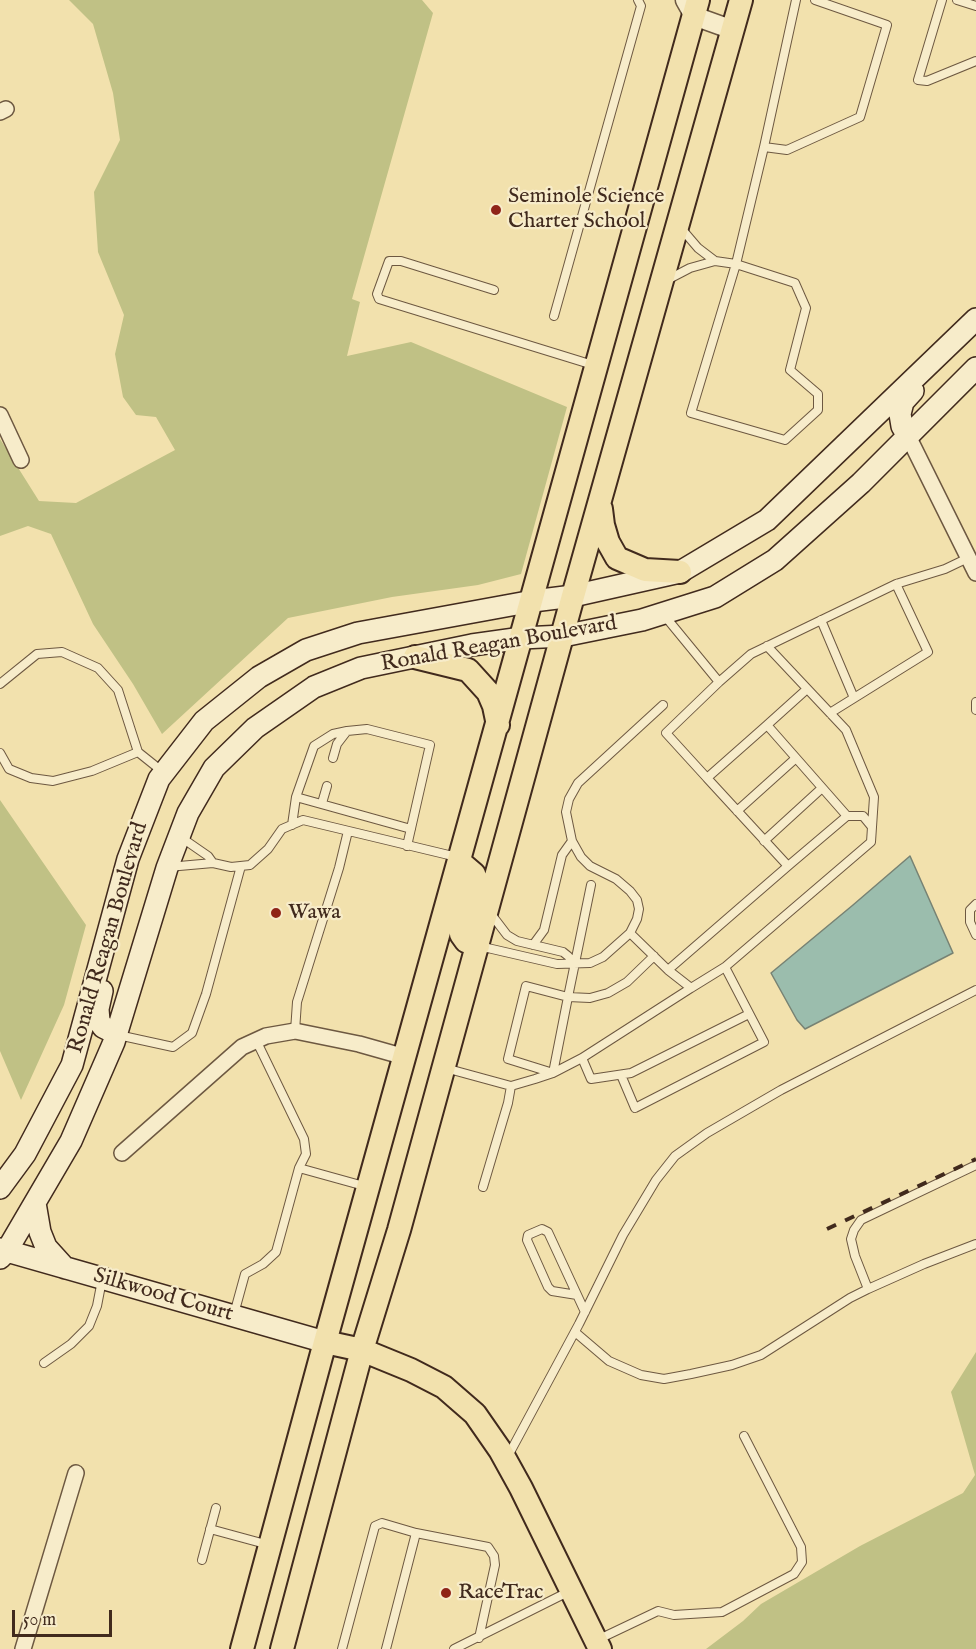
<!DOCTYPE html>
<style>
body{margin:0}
#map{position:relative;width:976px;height:1649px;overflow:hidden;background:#f2e1ad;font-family:"IM FELL English",serif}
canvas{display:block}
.scale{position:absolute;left:12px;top:1610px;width:100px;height:27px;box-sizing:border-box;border:3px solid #412a1d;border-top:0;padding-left:8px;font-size:18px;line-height:21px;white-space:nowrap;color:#412a1d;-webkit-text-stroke:4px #f7ecca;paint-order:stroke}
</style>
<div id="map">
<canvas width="976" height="1649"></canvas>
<div class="scale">50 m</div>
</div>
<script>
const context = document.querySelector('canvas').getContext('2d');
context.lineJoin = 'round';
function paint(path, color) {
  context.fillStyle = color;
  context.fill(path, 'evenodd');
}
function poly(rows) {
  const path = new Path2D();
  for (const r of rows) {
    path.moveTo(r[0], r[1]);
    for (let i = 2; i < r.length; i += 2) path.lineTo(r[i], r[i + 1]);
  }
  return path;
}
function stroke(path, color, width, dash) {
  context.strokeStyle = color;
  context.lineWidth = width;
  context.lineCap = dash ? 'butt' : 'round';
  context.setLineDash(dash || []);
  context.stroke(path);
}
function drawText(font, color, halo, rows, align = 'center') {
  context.font = font + ' "IM FELL English",serif';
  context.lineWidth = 4.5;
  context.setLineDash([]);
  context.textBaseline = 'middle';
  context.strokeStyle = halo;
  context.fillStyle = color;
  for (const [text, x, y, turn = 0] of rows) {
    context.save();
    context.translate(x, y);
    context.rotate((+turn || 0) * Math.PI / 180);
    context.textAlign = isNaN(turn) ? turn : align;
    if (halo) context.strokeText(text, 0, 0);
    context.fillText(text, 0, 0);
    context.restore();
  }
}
paint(poly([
 [69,0,422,0,433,13,352,299,360,302,347,356,411,342,567,407,521,574,478,585,392,597,288,618,162,734,133,684,93,624,51,534,28,526,0,536,0,439,39,501,76,503,175,450,156,417,136,415,123,397,115,354,124,315,98,252,94,192,120,140,113,93,93,24],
 [0,800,86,925,64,1005,21,1100,0,1051],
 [976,1352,976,1649,706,1649,743,1621,761,1604,860,1546,963,1493,975,1475,951,1392]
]), '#c0c185');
const water = poly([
 [910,856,953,953,805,1029,797,1020,771,973,853,905,910,856]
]);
paint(water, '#9bbdad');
stroke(water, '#778273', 1.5);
const service = poly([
 [796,0,764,147,787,150,860,117,887,25,815,0],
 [942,0,918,80,927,81,976,61],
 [957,0,976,6],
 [680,227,698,248,715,261],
 [736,264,795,283,806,308,790,370,818,394,818,410,785,440,691,413,736,264],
 [667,280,690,268,715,261,736,264,764,147],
 [494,290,401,261,389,261,377,294,379,299,593,365],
 [554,316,641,6,638,0],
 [664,615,719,682,666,733,707,778],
 [821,620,854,698],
 [767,646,846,730,874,797,872,827],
 [719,682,751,654,896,584,945,569,968,558],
 [0,684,37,654,62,652,98,668,118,690,138,752,163,772],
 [976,702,976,710],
 [830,713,928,652,896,584],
 [767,725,807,689],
 [0,753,9,769,31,778,53,781,92,771,138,752],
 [333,758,337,744,347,731,367,729,430,745,407,846],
 [296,797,411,829],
 [322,803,327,786],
 [737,811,796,758],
 [292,825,296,797,314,746,333,734,347,731],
 [182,838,208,856,213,863],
 [764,841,822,788],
 [788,866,847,816],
 [168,867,213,863,231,867,250,865,268,849,282,829,303,820,457,857],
 [591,885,568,997,526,986,508,1059,553,1073,568,997,590,998,608,993,627,982,654,956],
 [976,904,970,910,970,922,976,935],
 [491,914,507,935,517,941,563,952,568,956,574,963],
 [630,933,637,919,639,909,637,900,630,891,616,879,590,866,581,857,572,841,566,812,569,799,578,783,663,705],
 [533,945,544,930,562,855,572,841],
 [479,946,557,964,590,963,603,957,630,933,668,970,691,988,725,967,871,842,872,827,863,816,847,816,767,725,707,778,788,866,668,970],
 [295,1031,297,1002,339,868,348,831],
 [118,1035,173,1047,192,1033,206,994,241,866],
 [582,1058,591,1079,631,1073,749,1014],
 [445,1068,511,1086,535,1079,553,1073,582,1058,691,988],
 [621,1075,635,1108,764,1042,725,967],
 [299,1168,364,1186],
 [483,1187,508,1103,511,1086],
 [868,1289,855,1256,851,1239,854,1230,861,1220,976,1165],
 [577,1295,552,1291,548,1287,527,1240,528,1235,542,1229,548,1232,585,1312],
 [234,1314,245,1274,263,1264,276,1252,299,1168,306,1154,304,1139,256,1040],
 [575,1332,609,1361,641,1375,664,1379,691,1374,732,1365,761,1355,850,1298,868,1289,924,1264,976,1244],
 [44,1363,71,1344,89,1326,97,1306,102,1280],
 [508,1456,579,1324,623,1235,656,1180,675,1156,707,1133,781,1090,976,990],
 [210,1529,269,1545],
 [202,1560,216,1508],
 [597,1640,658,1611,674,1615,722,1612,794,1574,802,1562,801,1547,744,1436],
 [342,1649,375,1526,382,1523,416,1533],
 [386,1649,416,1533,488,1547,494,1556,495,1565,479,1638],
 [454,1649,568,1592]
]);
const minor = poly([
 [0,112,6,109],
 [0,415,21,460],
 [908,436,976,573],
 [122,1153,242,1047,266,1036,295,1031,359,1044,405,1057],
 [23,1649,76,1473]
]);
const tertiary = poly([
 [685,0,694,16,733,30]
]);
const secondary = poly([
 [908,436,902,426,900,414,903,402,913,391],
 [102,991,98,1009,99,1021,103,1027,117,1034],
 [0,1188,25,1154,72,1065,128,859,159,779,204,721,259,677,306,650,358,633,533,601,573,596,680,572,767,520,976,319],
 [35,1203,40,1232,46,1247,65,1268],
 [0,1249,325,1342],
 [0,1258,6,1252,71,1141,114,1042,167,868,188,813,214,768,255,728,314,687,361,668,472,645,522,638,563,636,642,620,715,597,775,560,861,483,976,368]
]);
const primary = poly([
 [601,509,603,525,608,542,617,558,645,570,680,572],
 [415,657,468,670,488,692,494,706,498,725],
 [460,862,474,874,476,880,461,934,466,941,478,946],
 [325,1342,362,1350,411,1370,444,1387,475,1414,500,1450,521,1488,600,1649],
 [242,1649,325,1342,698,0],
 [282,1649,362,1350,399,1230,573,596,741,0]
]);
stroke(service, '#6d5841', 10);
stroke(minor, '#6d5841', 18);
stroke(tertiary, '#6d5841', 21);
stroke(secondary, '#412a1d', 24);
stroke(primary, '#412a1d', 26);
stroke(service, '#f7ecca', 8);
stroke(minor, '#f7ecca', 15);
stroke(tertiary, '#f7ecca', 18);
stroke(secondary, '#f7ecca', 21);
stroke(primary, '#f2e1ad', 22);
stroke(poly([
 [827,1229,976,1159]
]), '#412a1d', 4, [10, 10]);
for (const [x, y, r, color] of [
 [496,210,6,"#8f2418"],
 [276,913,6,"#8f2418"],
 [446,1593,6,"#8f2418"]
]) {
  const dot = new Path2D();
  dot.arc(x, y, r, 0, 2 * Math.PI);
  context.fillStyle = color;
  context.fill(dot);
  stroke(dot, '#f7ecca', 2);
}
drawText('22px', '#412a1d', '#f7ecca', [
 ["Seminole Science",508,197],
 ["Charter School",508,222],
 ["Wawa",288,913],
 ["RaceTrac",458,1593]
], 'left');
drawText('22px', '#412a1d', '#f7ecca', [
 ["Ronald Reagan Boulevard",499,645,-10],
 ["Ronald Reagan Boulevard",109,938,-74],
 ["Silkwood Court",163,1296,16]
]);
</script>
